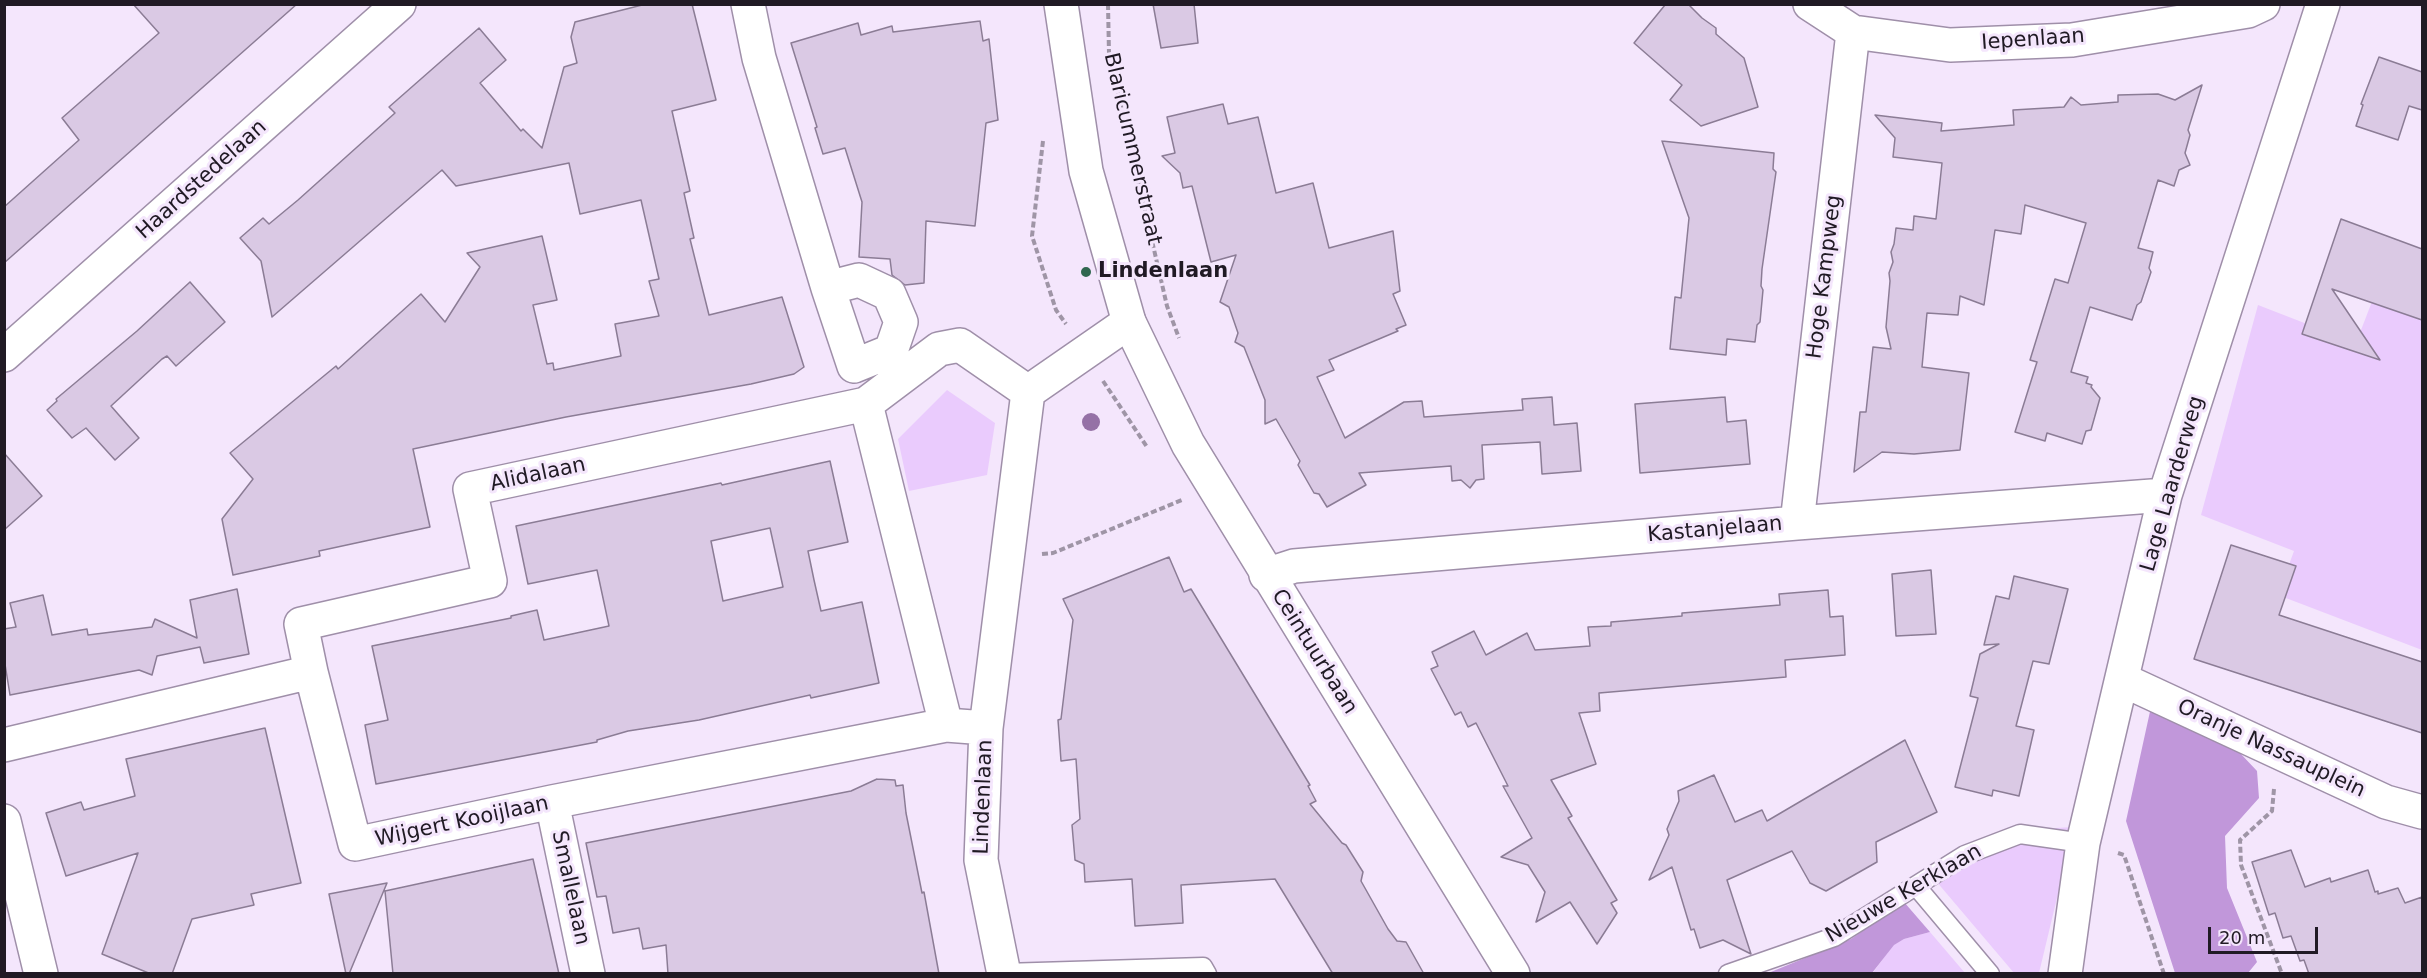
<!DOCTYPE html>
<style>
body{margin:0}
#map{position:relative;width:2427px;height:978px;overflow:hidden;background:#f4e6fc;font-family:"DejaVu Sans",sans-serif}
canvas{display:block}
.frame{position:absolute;inset:0;border:6px solid #201a24;pointer-events:none}
.scale{position:absolute;left:2208px;top:927px;width:110px;height:27px;box-sizing:border-box;border:3px solid #201a24;border-top:0;padding-left:8px;font-size:18px;line-height:21px;white-space:nowrap;color:#201a24;-webkit-text-stroke:4px #f4e6fc;paint-order:stroke}
</style>
<div id="map">
<canvas width="2427" height="978"></canvas>
<div class="frame"></div>
<div class="scale">20 m</div>
</div>
<script>
const context = document.querySelector('canvas').getContext('2d');
context.lineJoin = 'round';
function paint(path, color) {
  context.fillStyle = color;
  context.fill(path, 'evenodd');
}
function poly(rows) {
  const path = new Path2D();
  for (const r of rows) {
    path.moveTo(r[0], r[1]);
    for (let i = 2; i < r.length; i += 2) path.lineTo(r[i], r[i + 1]);
  }
  return path;
}
function stroke(path, color, width, dash) {
  context.strokeStyle = color;
  context.lineWidth = width;
  context.lineCap = dash ? 'butt' : 'round';
  context.setLineDash(dash || []);
  context.stroke(path);
}
function drawText(font, color, halo, rows, align = 'center') {
  context.font = font + ' "DejaVu Sans",sans-serif';
  context.lineWidth = 6;
  context.setLineDash([]);
  context.textBaseline = 'middle';
  context.strokeStyle = halo;
  context.fillStyle = color;
  for (const [text, x, y, turn = 0] of rows) {
    context.save();
    context.translate(x, y);
    context.rotate((+turn || 0) * Math.PI / 180);
    context.textAlign = isNaN(turn) ? turn : align;
    if (halo) context.strokeText(text, 0, 0);
    context.fillText(text, 0, 0);
    context.restore();
  }
}
paint(poly([
 [2378,286,2422,303,2422,650,2278,595,2294,551,2201,515,2258,305,2356,343],
 [947,390,995,423,987,475,909,491,898,439],
 [2074,827,2039,973,2014,973,1936,881,2020,839,2056,828],
 [1930,932,1965,973,1872,974,1893,945,1904,939]
]), '#eacbfd');
paint(poly([
 [2151,707,2240,753,2257,771,2259,798,2225,836,2227,888,2257,962,2248,973,2175,973,2126,821],
 [1904,902,1930,932,1904,939,1894,945,1872,973,1766,974,1851,939]
]), '#c197da');
const building = poly([
 [133,4,297,4,4,263,4,207,79,140,62,118,159,33,133,4],
 [646,4,692,4,716,100,672,111,690,191,684,193,694,238,690,239,709,315,782,297,804,367,794,374,751,384,566,417,413,449,430,527,319,551,320,556,233,575,222,519,253,479,230,453,336,366,338,369,421,294,445,322,480,267,467,253,542,236,557,300,533,305,547,364,553,363,554,370,621,356,615,324,659,316,649,281,659,279,641,200,580,214,569,163,456,186,442,170,272,317,261,261,240,238,263,218,269,224,298,200,395,113,389,107,479,28,506,60,480,83,521,131,523,129,542,148,564,67,577,63,571,37,575,22,646,4],
 [1153,4,1194,4,1198,43,1161,48,1153,4],
 [1665,5,1689,5,1702,18,1716,28,1716,34,1744,58,1758,107,1701,126,1670,100,1682,85,1634,43,1665,5],
 [980,21,983,41,989,39,998,120,986,123,975,226,926,221,924,283,905,285,892,275,890,259,859,257,862,202,845,148,823,154,815,128,817,127,791,43,858,23,861,35,892,26,893,32,980,21],
 [2379,57,2422,72,2422,110,2409,106,2398,140,2356,126,2363,105,2361,104,2379,57],
 [2202,85,2188,130,2190,135,2185,153,2190,165,2179,170,2174,186,2158,180,2138,248,2153,252,2149,268,2151,272,2141,302,2137,305,2132,320,2090,307,2071,372,2088,377,2086,383,2092,385,2091,387,2100,398,2091,430,2086,431,2082,444,2047,433,2045,441,2015,432,2037,362,2030,360,2055,279,2068,283,2086,223,2025,205,2021,234,1995,230,1984,305,1960,296,1958,315,1927,313,1922,367,1969,373,1960,450,1914,454,1882,452,1854,472,1860,412,1866,412,1873,347,1891,349,1886,327,1890,281,1889,273,1893,262,1891,252,1894,244,1896,228,1913,230,1914,216,1936,219,1942,163,1893,157,1895,138,1875,115,1942,123,1941,131,2014,125,2013,110,2064,107,2071,97,2081,105,2118,102,2118,95,2158,94,2175,100,2202,85],
 [1223,104,1228,124,1258,117,1276,193,1313,183,1329,248,1393,231,1400,291,1393,294,1406,325,1396,329,1398,331,1329,360,1334,370,1317,377,1345,438,1404,402,1422,401,1424,417,1523,410,1522,399,1552,397,1554,425,1577,423,1581,471,1542,474,1540,442,1482,445,1484,479,1476,480,1470,488,1461,480,1452,481,1451,466,1359,473,1366,485,1327,507,1319,494,1314,493,1298,465,1300,461,1276,419,1265,424,1265,400,1244,347,1235,342,1238,333,1229,307,1220,302,1236,255,1211,262,1192,186,1183,188,1180,173,1162,156,1175,153,1167,117,1223,104],
 [1662,141,1774,153,1773,169,1776,172,1762,269,1761,286,1763,290,1760,322,1757,325,1755,342,1727,339,1726,355,1670,349,1675,297,1681,298,1689,218,1662,141],
 [2341,219,2422,249,2422,320,2332,289,2380,360,2302,334,2341,219],
 [190,282,225,322,176,366,167,356,162,359,111,406,139,438,115,460,86,428,72,438,47,410,57,401,56,399,137,331,190,282],
 [1725,397,1727,422,1746,420,1750,464,1640,473,1635,404,1725,397],
 [4,453,42,496,4,530,4,453],
 [830,461,848,542,808,551,814,580,821,611,862,602,879,683,811,698,810,695,699,720,628,731,597,740,597,742,376,784,365,725,388,720,372,646,511,618,511,616,537,610,544,640,609,626,597,570,528,584,516,526,721,483,722,485,830,461],
 [770,528,783,587,723,601,711,541,770,528],
 [2231,545,2296,566,2279,615,2422,662,2422,733,2194,659,2231,545],
 [1169,557,1184,592,1191,589,1310,785,1308,786,1316,801,1310,804,1342,843,1346,845,1363,872,1361,881,1388,929,1397,941,1406,942,1424,974,1333,974,1275,879,1181,885,1183,923,1135,926,1132,879,1085,882,1084,864,1075,860,1072,825,1080,819,1076,759,1061,761,1058,720,1061,719,1073,620,1063,599,1169,557],
 [1931,570,1936,634,1896,636,1892,574,1931,570],
 [2014,576,2068,589,2049,664,2033,661,2016,726,2034,730,2019,796,1993,790,1992,796,1955,787,1978,698,1970,696,1980,654,1999,644,1984,645,1996,596,2009,599,2014,576],
 [237,589,249,654,204,663,200,647,157,656,152,675,139,670,10,695,4,658,4,629,16,627,10,603,43,595,52,635,87,629,88,635,152,627,155,619,197,638,190,600,237,589],
 [1828,590,1830,617,1843,616,1845,655,1785,660,1786,677,1599,693,1600,711,1579,713,1596,764,1551,780,1572,816,1568,818,1617,900,1611,903,1617,913,1597,944,1570,902,1536,922,1545,892,1528,865,1501,857,1532,838,1503,786,1508,786,1476,723,1468,727,1461,712,1455,715,1431,669,1438,666,1432,652,1474,631,1486,655,1527,633,1535,650,1590,646,1588,627,1611,626,1611,622,1682,616,1682,613,1780,605,1779,594,1828,590],
 [265,728,301,883,251,894,254,905,192,919,172,974,151,974,102,954,138,853,66,876,46,813,81,802,84,810,135,796,126,759,265,728],
 [1905,740,1937,812,1876,842,1877,862,1826,891,1810,883,1792,851,1727,880,1751,954,1723,940,1700,948,1694,929,1691,930,1672,867,1649,880,1669,835,1667,829,1679,801,1678,791,1714,775,1735,822,1762,810,1767,821,1905,740],
 [877,779,895,780,896,786,903,785,906,813,922,893,924,892,939,974,668,974,666,945,643,949,639,928,613,933,606,896,597,897,586,843,851,791,877,779],
 [2291,850,2305,887,2330,878,2331,882,2368,870,2375,892,2378,891,2378,894,2398,888,2405,903,2422,897,2422,974,2309,974,2304,960,2300,961,2291,936,2283,938,2275,913,2269,915,2252,862,2291,850],
 [533,859,559,974,393,974,385,891,533,859],
 [387,883,349,974,346,974,329,894,387,883]
]);
paint(building, '#dac9e4');
stroke(building, '#8b7c95', 1.5);
const lane = poly([
 [1916,886,1990,974],
 [1004,973,1203,967,1207,974],
 [1728,974,1834,937,1965,855,2020,834,2083,843]
]);
const street = poly([
 [748,4,759,58,828,288,854,366,891,351,901,322,889,294,859,280,828,288],
 [1810,4,1853,32,1950,45,2072,40,2248,11,2263,4],
 [4,355,399,4],
 [1028,392,1129,322],
 [866,404,470,489,490,581,301,624,311,672,355,844,552,802,946,725],
 [1797,523,1853,32],
 [1266,575,1294,566,1797,523,2165,495],
 [2123,680,2386,802,2422,812],
 [986,728,946,725,866,404,939,349,960,345,1028,392,986,728,981,860,1004,974],
 [4,745,311,672],
 [552,802,588,974],
 [4,821,41,974],
 [2065,974,2083,843,2165,495,2323,4]
]);
const secondary = poly([
 [1061,4,1086,171,1129,322,1188,444,1513,974]
]);
stroke(lane, '#9f8fa9', 21);
stroke(street, '#9f8fa9', 36);
stroke(secondary, '#9f8fa9', 36);
stroke(poly([
 [1108,4,1109,54,1167,306,1179,338],
 [1043,141,1032,236,1056,310,1066,324],
 [1103,381,1147,447],
 [1042,554,1053,553,1182,500],
 [2274,789,2272,811,2240,840,2241,865,2282,974],
 [2118,853,2124,855,2164,974]
]), '#9f95a6', 4, [6, 3]);
stroke(lane, '#fff', 18);
stroke(street, '#fff', 33);
stroke(secondary, '#fff', 33);
context.fillStyle = '#9571a6';
for (const [x, y] of [
 [1091,422]
]) {
  context.beginPath();
  context.arc(x, y, 9, 0, 2 * Math.PI);
  context.fill();
}
for (const [x, y, r, color] of [
 [1086,272,6,"#30674f"]
]) {
  const dot = new Path2D();
  dot.arc(x, y, r, 0, 2 * Math.PI);
  context.fillStyle = color;
  context.fill(dot);
  stroke(dot, '#f4e6fc', 2);
}
drawText('21px', '#201a24', '#f4e6fc', [
 ["Iepenlaan",2033,40,-4],
 ["Blaricummerstraat",1132,149,77],
 ["Haardstedelaan",202,180,-42],
 ["Hoge Kampweg",1825,277,-83],
 ["Alidalaan",538,475,-12],
 ["Lage Laarderweg",2173,484,-74],
 ["Kastanjelaan",1715,530,-5],
 ["Ceintuurbaan",1314,652,58],
 ["Oranje Nassauplein",2271,749,25],
 ["Lindenlaan",984,797,-88],
 ["Wijgert Kooijlaan",462,822,-12],
 ["Smallelaan",570,888,78],
 ["Nieuwe Kerklaan",1904,894,-30]
]);
drawText('bold 21px', '#201a24', '#f4e6fc', [
 ["Lindenlaan",1098,272]
], 'left');
</script>
